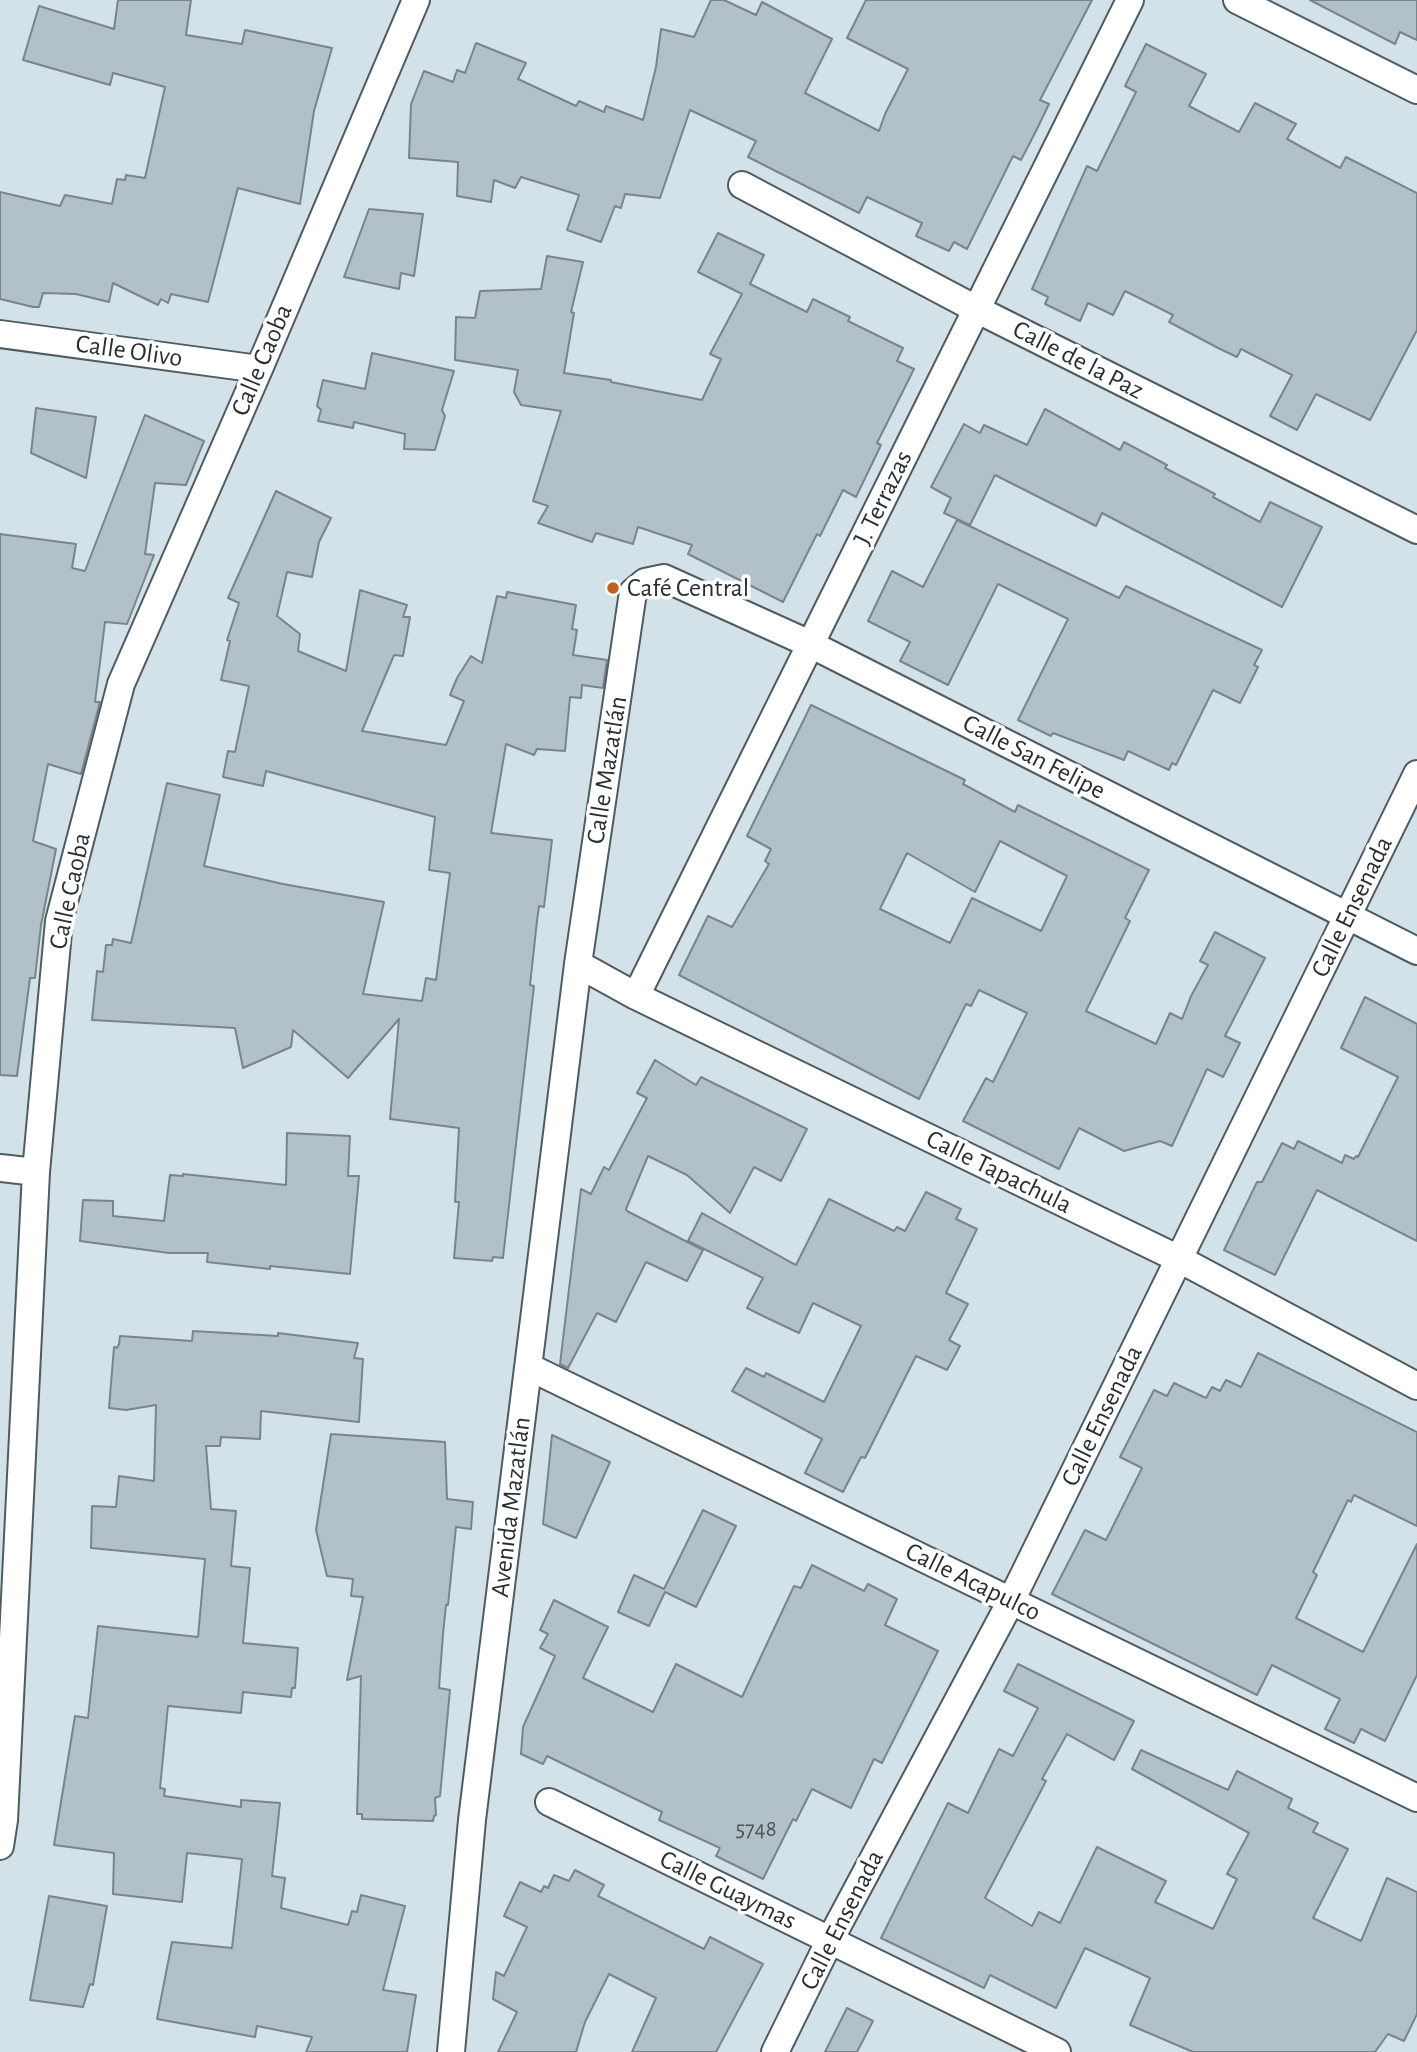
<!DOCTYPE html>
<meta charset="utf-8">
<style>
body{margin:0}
canvas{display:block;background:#d3e2e9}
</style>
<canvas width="1417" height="2052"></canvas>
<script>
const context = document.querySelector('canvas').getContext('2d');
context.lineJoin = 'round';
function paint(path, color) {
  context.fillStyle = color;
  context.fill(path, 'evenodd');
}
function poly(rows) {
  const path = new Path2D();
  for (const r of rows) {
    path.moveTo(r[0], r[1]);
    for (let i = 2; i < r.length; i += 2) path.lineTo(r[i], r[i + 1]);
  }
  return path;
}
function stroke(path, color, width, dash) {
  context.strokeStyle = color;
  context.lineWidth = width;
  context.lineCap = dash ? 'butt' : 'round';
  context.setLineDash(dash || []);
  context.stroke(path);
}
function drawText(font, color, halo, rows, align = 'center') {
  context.font = font + ' "Alegreya Sans",sans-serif';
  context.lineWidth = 7;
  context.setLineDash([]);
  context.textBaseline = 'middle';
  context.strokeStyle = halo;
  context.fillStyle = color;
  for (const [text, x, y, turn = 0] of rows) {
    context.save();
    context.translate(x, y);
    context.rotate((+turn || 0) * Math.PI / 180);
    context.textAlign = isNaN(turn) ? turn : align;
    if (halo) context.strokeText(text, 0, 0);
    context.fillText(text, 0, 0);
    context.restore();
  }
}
const building = poly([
 [118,0,191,0,186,35,242,44,245,30,332,48,314,111,300,204,238,188,208,302,171,294,168,303,161,299,158,305,113,283,109,302,76,294,43,293,39,307,33,307,0,299,0,192,60,206,65,195,112,204,117,179,125,180,126,175,145,178,165,87,113,73,110,85,23,60,39,6,114,29,118,0],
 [711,0,724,0,756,15,762,2,832,39,805,93,879,131,885,114,908,69,847,38,866,0,1092,0,1040,100,1049,104,1036,131,1021,160,1013,156,967,249,954,242,949,251,916,236,922,223,867,197,859,213,748,157,756,141,690,110,660,198,625,194,621,208,615,206,601,242,567,230,579,195,521,177,515,188,494,180,491,202,457,196,458,162,409,158,411,104,424,71,453,82,457,70,465,73,476,43,526,63,518,79,576,106,579,101,604,112,606,106,643,120,656,67,661,29,694,37,711,0],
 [1310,0,1417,0,1417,40,1400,32,1395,44,1310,0],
 [1146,44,1206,74,1189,106,1239,132,1255,103,1296,124,1287,139,1340,168,1346,157,1417,193,1417,330,1370,420,1316,394,1297,430,1270,416,1292,375,1241,349,1237,357,1220,349,1169,322,1173,315,1125,291,1113,315,1088,303,1080,321,1045,304,1048,297,1032,289,1087,166,1097,171,1136,92,1125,86,1146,44],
 [369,209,423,214,414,276,401,273,399,289,344,277,369,209],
 [718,233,764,255,750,284,807,312,813,299,850,317,848,321,903,348,897,361,914,369,877,443,881,445,856,497,843,490,820,536,817,534,783,602,688,554,692,545,638,527,633,544,596,533,592,542,538,523,548,506,533,501,561,411,521,405,514,392,518,370,455,360,456,317,475,318,480,291,541,289,547,256,583,262,571,312,574,313,564,373,611,380,611,382,702,400,721,359,710,354,742,294,698,272,718,233],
 [372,353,454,371,442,410,445,416,435,450,404,449,405,434,354,422,353,428,318,421,321,410,317,406,323,380,365,389,372,353],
 [36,408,96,417,86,478,31,453,36,408],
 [1045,409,1120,450,1124,442,1167,465,1165,468,1215,494,1213,497,1260,522,1270,502,1322,527,1282,607,1102,513,1096,526,995,475,970,525,944,513,951,498,931,487,964,424,980,433,984,425,1027,445,1045,409],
 [145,415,204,441,186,485,155,483,145,554,154,555,127,624,105,622,95,702,100,702,81,774,48,764,33,841,56,849,41,925,35,978,30,978,17,1076,0,1075,0,534,76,544,72,568,85,571,145,415],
 [276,491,331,518,319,542,312,577,287,572,277,616,300,634,298,651,346,671,360,590,407,605,403,617,410,617,403,656,394,655,362,731,446,745,464,701,450,695,457,678,471,656,482,663,497,596,506,598,507,592,576,605,572,629,577,630,573,655,607,660,603,688,582,685,581,698,570,697,565,751,537,749,534,755,506,744,491,833,552,840,544,907,539,906,537,921,530,985,534,986,503,1258,493,1257,492,1261,454,1258,459,1202,455,1202,459,1128,390,1119,399,1019,348,1078,293,1030,291,1047,243,1068,235,1028,92,1020,97,971,103,972,106,945,112,945,113,939,131,943,167,783,220,795,204,866,283,884,384,902,363,994,422,1001,426,978,436,980,450,873,429,870,435,817,266,771,263,786,223,777,228,751,235,752,249,686,221,680,230,641,227,640,239,603,228,598,276,491],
 [957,520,1119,598,1126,586,1262,650,1254,665,1258,667,1240,703,1213,690,1176,765,1172,763,1169,770,1128,751,1124,760,1053,733,1051,736,1018,720,1068,619,998,584,948,685,900,661,910,642,868,621,892,571,923,587,957,520],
 [811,705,965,780,963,784,1015,812,1018,805,1149,870,1125,918,1130,921,1086,1011,1156,1044,1170,1013,1182,1019,1191,996,1208,965,1200,961,1215,932,1265,958,1225,1036,1240,1043,1223,1077,1207,1069,1172,1146,1160,1141,1124,1151,1079,1128,1059,1169,963,1121,986,1078,993,1082,1027,1013,979,990,971,1006,966,1004,919,1099,679,975,708,916,732,927,769,864,765,861,771,849,747,836,811,705],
 [1000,841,1067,876,1041,931,972,898,950,943,880,909,907,853,975,892,1000,841],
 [1365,997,1417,1024,1417,1241,1317,1190,1275,1275,1224,1250,1257,1182,1262,1182,1282,1143,1294,1149,1298,1141,1342,1163,1345,1155,1354,1159,1356,1156,1358,1157,1398,1077,1341,1048,1365,997],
 [655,1060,696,1085,701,1077,807,1129,781,1181,754,1167,730,1213,687,1175,648,1156,626,1209,627,1211,703,1250,687,1281,646,1262,616,1322,597,1313,568,1368,560,1364,581,1189,591,1194,604,1167,609,1170,647,1098,637,1093,655,1060],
 [287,1133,350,1136,348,1176,359,1176,350,1274,270,1266,270,1269,207,1262,208,1253,169,1253,80,1241,83,1200,113,1201,113,1216,164,1221,170,1175,183,1176,183,1174,286,1185,287,1133],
 [926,1192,961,1209,956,1219,977,1229,946,1293,968,1304,949,1340,960,1346,947,1370,916,1356,865,1458,861,1457,843,1492,805,1473,822,1439,732,1391,746,1368,764,1377,766,1373,824,1402,861,1326,813,1303,799,1333,765,1317,747,1308,763,1278,688,1241,702,1213,796,1265,829,1199,894,1231,897,1227,905,1231,926,1192],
 [193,1331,278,1336,278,1333,358,1343,354,1358,363,1359,359,1422,261,1411,260,1439,221,1437,220,1446,206,1446,211,1509,236,1511,231,1566,250,1568,243,1643,298,1648,295,1688,292,1688,291,1697,243,1692,241,1713,168,1706,160,1788,165,1789,164,1796,241,1807,241,1800,280,1803,272,1876,285,1878,281,1908,348,1925,352,1911,357,1912,361,1895,405,1906,383,1990,416,1995,407,2052,306,2052,312,2037,257,2026,255,2037,157,2019,172,1942,232,1948,242,1859,187,1853,182,1902,113,1894,114,1853,54,1845,75,1716,88,1718,98,1626,198,1637,205,1559,91,1548,92,1506,116,1507,119,1476,154,1481,156,1405,126,1410,109,1408,114,1347,117,1348,119,1344,120,1336,192,1341,193,1331],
 [1258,1353,1417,1432,1417,1526,1354,1495,1351,1502,1348,1500,1313,1572,1317,1575,1296,1618,1363,1652,1417,1544,1417,1675,1385,1741,1361,1729,1354,1743,1325,1729,1340,1699,1272,1665,1257,1695,1052,1594,1085,1530,1106,1540,1142,1468,1120,1457,1154,1390,1167,1396,1174,1383,1206,1398,1212,1387,1220,1391,1226,1380,1241,1387,1258,1353],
 [331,1434,445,1442,447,1499,473,1502,471,1529,456,1527,448,1605,446,1605,443,1634,439,1688,450,1690,440,1796,435,1798,436,1815,434,1816,433,1821,362,1819,362,1814,357,1814,361,1676,347,1680,363,1597,351,1596,353,1579,327,1576,316,1530,331,1434],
 [552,1435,610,1462,576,1538,543,1524,552,1435],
 [703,1510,736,1526,696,1607,665,1592,649,1626,618,1612,634,1575,664,1589,703,1510],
 [812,1565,864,1591,868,1584,897,1599,885,1625,938,1651,882,1763,874,1759,851,1808,812,1789,796,1821,793,1819,763,1879,716,1856,720,1848,659,1820,662,1812,547,1756,543,1764,521,1754,523,1727,555,1656,540,1648,548,1634,540,1630,554,1600,608,1627,583,1678,653,1712,676,1664,742,1697,794,1586,801,1588,812,1565],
 [1018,1664,1134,1721,1114,1760,1067,1734,1042,1779,1046,1781,985,1898,1032,1926,1039,1912,1060,1923,1097,1847,1166,1881,1155,1902,1213,1929,1237,1879,1227,1874,1249,1833,1132,1769,1141,1750,1228,1790,1237,1771,1292,1799,1288,1808,1318,1823,1313,1832,1348,1849,1313,1918,1361,1941,1387,1878,1417,1892,1417,2014,1404,2041,1388,2034,1375,2052,1193,2052,1130,2025,1150,1978,1085,1948,1056,2008,990,1975,984,1988,881,1938,948,1803,968,1813,999,1749,1013,1756,1038,1708,1004,1691,1018,1664],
 [575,1870,604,1885,598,1896,704,1949,710,1937,763,1964,716,2052,632,2052,656,1998,609,1974,585,2022,576,2052,498,2052,517,2012,493,1999,496,1972,504,1976,527,1927,504,1916,520,1882,541,1892,544,1886,548,1888,554,1875,569,1881,575,1870],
 [49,1896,107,1906,93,1985,90,1984,83,2007,30,2000,49,1896],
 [847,2008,873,2021,857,2052,825,2052,847,2008]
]);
paint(building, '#b2c0c7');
stroke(building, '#78858c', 2);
const minor = poly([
 [1237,0,1417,90],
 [742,185,976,309,1417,530],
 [0,334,259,369],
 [578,964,636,996,1179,1259,1417,1386],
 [636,996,1130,0],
 [0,1168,36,1172],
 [529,1367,1417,1798],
 [549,1802,1057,2052],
 [0,1846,4,1820,36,1172,59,921,121,684,259,369,416,0],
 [451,2052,472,1820,578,964,633,592,645,582,664,578,810,644,1417,951],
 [775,2052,830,1940,1011,1601,1417,774]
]);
stroke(minor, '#4f5b62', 30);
stroke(minor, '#fff', 26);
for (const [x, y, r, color] of [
 [613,588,7,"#c05f1f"]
]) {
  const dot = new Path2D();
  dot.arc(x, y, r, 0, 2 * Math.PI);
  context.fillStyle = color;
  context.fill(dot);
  stroke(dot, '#fff', 2.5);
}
drawText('23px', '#4a5256', null, [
 ["5748",756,1829]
]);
drawText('26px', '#282e31', '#fff', [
 ["Calle Olivo",129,351,8],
 ["Calle Caoba",262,360,-67],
 ["Calle de la Paz",1078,360,27],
 ["J. Terrazas",883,498,-64],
 ["Calle San Felipe",1034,757,27],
 ["Calle Mazatlán",607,770,-81],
 ["Calle Caoba",70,891,-78],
 ["Calle Ensenada",1352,907,-64],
 ["Calle Tapachula",999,1172,26],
 ["Calle Ensenada",1102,1416,-64],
 ["Avenida Mazatlán",511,1507,-83],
 ["Calle Acapulco",973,1582,26],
 ["Calle Guaymas",728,1890,26],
 ["Calle Ensenada",842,1920,-63]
]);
drawText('26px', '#282e31', '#fff', [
 ["Café Central",627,588]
], 'left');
</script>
